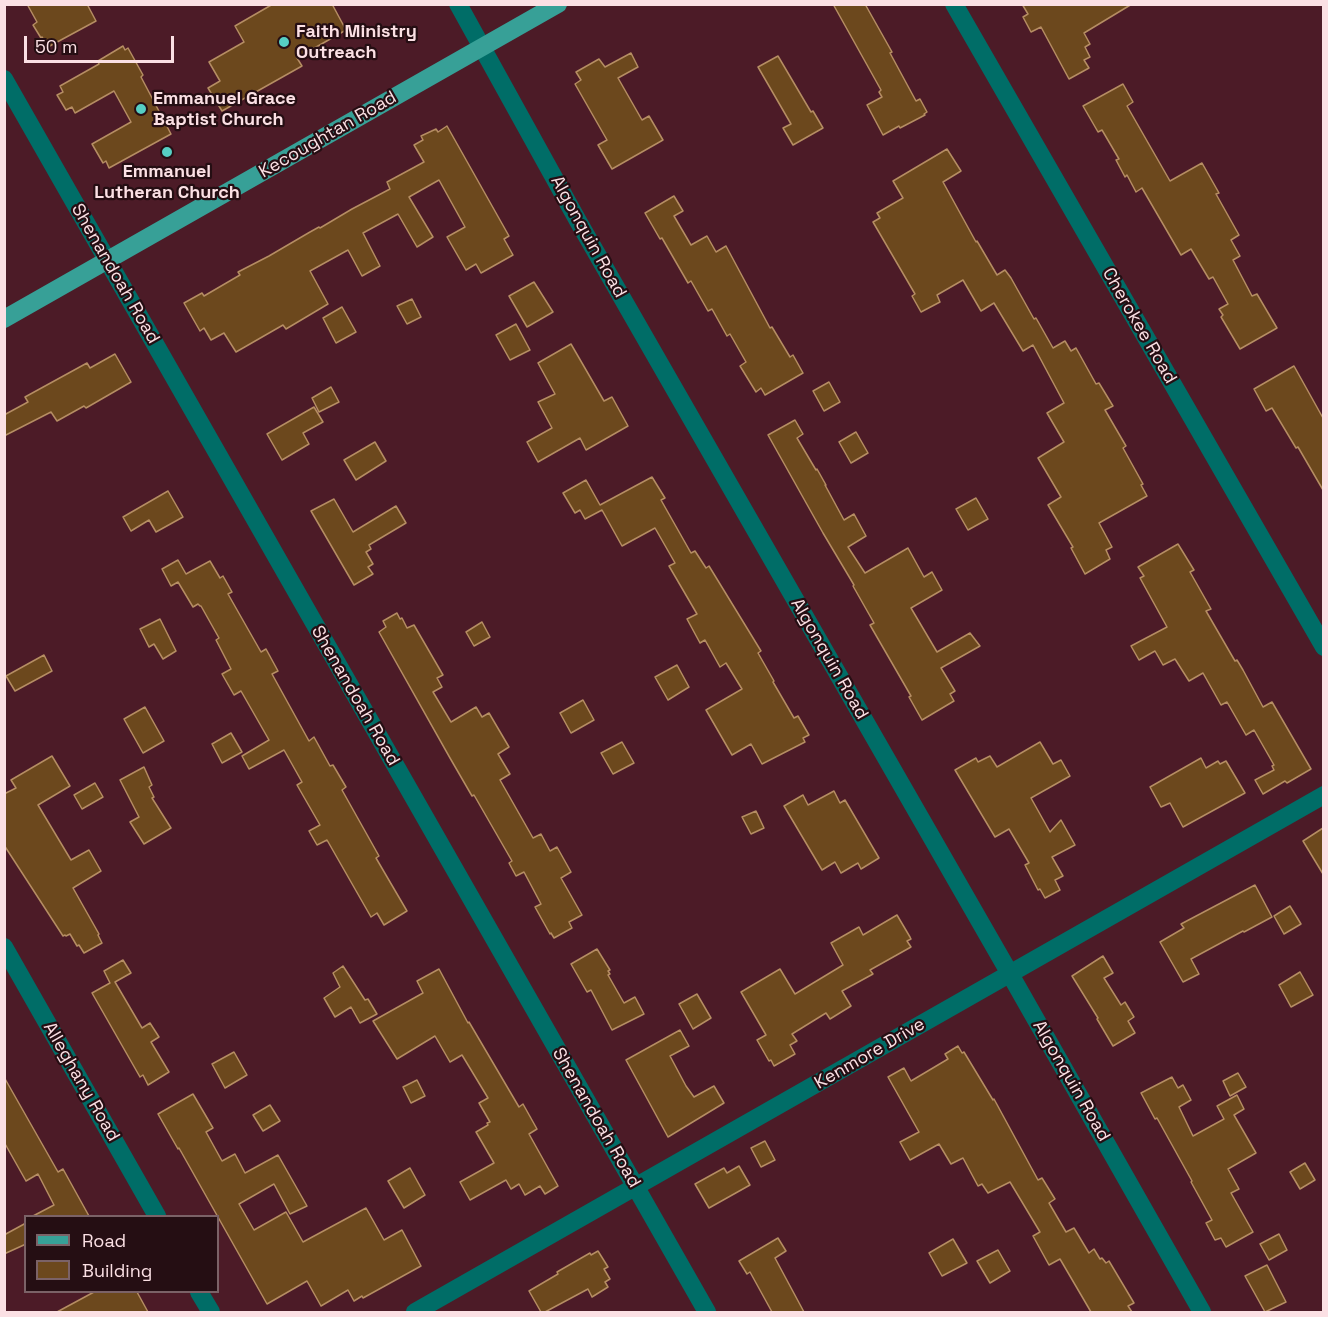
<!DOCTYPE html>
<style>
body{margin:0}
#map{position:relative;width:1328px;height:1317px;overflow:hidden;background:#4c1b27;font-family:"Space Grotesk",sans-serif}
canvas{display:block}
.frame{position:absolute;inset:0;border:6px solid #fbe0e4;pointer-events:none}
.legend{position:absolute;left:24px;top:1215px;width:195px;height:78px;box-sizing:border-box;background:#250e13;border:2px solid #7b6267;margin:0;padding:8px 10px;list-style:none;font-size:18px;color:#fbe0e4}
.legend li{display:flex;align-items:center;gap:12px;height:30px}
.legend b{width:30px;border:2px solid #7b6267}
.scale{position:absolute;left:24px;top:36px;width:150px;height:27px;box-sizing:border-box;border:3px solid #fbe0e4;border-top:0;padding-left:8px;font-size:18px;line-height:21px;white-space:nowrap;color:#fbe0e4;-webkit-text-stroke:4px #250e13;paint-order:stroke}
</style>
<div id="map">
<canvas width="1328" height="1317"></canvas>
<div class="frame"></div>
<ul class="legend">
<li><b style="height:8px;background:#37a097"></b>Road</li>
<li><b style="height:16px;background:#6c481d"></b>Building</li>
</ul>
<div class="scale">50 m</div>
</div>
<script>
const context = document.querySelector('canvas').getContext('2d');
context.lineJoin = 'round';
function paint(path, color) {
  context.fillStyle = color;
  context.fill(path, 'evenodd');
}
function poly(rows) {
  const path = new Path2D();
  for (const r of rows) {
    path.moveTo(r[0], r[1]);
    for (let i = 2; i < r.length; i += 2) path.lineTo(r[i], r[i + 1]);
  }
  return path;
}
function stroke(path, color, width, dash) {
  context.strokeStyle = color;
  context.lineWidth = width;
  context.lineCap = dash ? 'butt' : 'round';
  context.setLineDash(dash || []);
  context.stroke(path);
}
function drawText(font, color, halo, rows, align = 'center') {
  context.font = font + ' "Space Grotesk",sans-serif';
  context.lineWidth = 4.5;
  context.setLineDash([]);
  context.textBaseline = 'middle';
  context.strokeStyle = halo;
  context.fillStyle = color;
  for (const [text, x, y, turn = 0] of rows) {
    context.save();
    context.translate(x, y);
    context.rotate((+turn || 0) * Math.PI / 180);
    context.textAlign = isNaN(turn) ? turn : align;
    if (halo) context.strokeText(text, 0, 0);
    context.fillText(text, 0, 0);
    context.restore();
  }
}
const building = poly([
 [27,4,87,4,96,21,48,47,42,37,41,38,33,25,37,22,27,4],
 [273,4,332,4,346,30,297,58,302,66,222,111,208,88,220,81,209,62,244,42,235,26,273,4],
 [833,4,865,4,892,52,890,53,916,101,920,99,927,112,924,114,925,115,900,128,899,126,883,135,867,105,882,97,879,92,881,90,833,4],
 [1022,4,1132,4,1084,33,1090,44,1085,47,1090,57,1084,60,1089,68,1069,79,1041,27,1031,32,1023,17,1028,14,1022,4],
 [123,46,125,50,128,48,143,75,141,77,171,134,109,168,106,161,103,163,92,144,131,122,114,91,75,113,72,107,66,110,57,95,63,92,60,86,99,64,98,61,123,46],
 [631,53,638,67,618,78,642,120,649,116,663,140,612,169,598,145,607,140,575,84,581,80,576,72,599,59,605,67,631,53],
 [778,56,811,112,813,111,823,128,793,145,783,128,791,124,758,67,778,56],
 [1123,84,1133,102,1127,106,1170,181,1202,163,1219,193,1216,194,1239,235,1231,240,1240,256,1233,260,1252,296,1257,294,1277,328,1240,349,1221,317,1223,315,1219,309,1228,304,1213,277,1209,279,1191,249,1181,255,1142,188,1136,192,1127,175,1125,177,1116,160,1119,159,1102,130,1098,132,1083,106,1123,84],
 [447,126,509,236,504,239,513,255,481,273,476,264,466,270,447,237,465,227,439,180,409,197,433,237,417,247,398,214,363,233,380,266,362,276,348,250,310,271,328,304,286,329,283,325,236,352,224,333,211,340,204,328,200,331,184,303,202,293,204,296,240,275,238,272,269,256,310,232,319,227,320,228,352,209,390,189,387,182,424,162,414,145,423,140,421,136,436,129,438,132,447,126],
 [947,149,961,171,943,182,976,242,977,241,997,275,1005,270,1011,278,1034,319,1036,318,1053,348,1065,341,1071,351,1076,348,1096,384,1099,383,1113,406,1105,410,1126,446,1123,448,1143,484,1141,485,1147,496,1099,523,1112,547,1106,550,1110,559,1085,574,1071,548,1073,547,1048,505,1061,497,1038,458,1064,442,1047,413,1064,403,1033,345,1023,351,994,303,981,311,963,280,937,295,940,302,921,312,912,296,915,294,873,222,880,218,877,213,903,198,893,181,947,149],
 [674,196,683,211,674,216,691,245,707,236,716,252,726,246,770,328,772,327,790,357,793,355,803,373,765,395,761,388,756,392,740,366,746,362,730,334,727,336,712,309,708,311,691,281,688,283,662,238,660,239,645,213,674,196],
 [534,282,553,312,527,327,509,296,534,282],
 [412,299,421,317,407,324,397,306,412,299],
 [342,307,356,332,336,343,323,318,342,307],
 [516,324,530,350,510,360,496,335,516,324],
 [571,344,604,401,612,397,628,426,586,450,580,438,538,462,527,442,552,428,538,402,555,394,538,363,571,344],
 [115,354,131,382,86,408,84,406,57,421,51,412,4,436,4,415,28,402,25,397,87,363,90,368,115,354],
 [1294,366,1323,418,1323,490,1298,447,1296,448,1272,408,1266,411,1254,389,1294,366],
 [829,382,840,402,824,411,813,391,829,382],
 [331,387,339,402,319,412,312,398,331,387],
 [314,407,323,422,303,433,309,444,282,460,267,434,314,407],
 [795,420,803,434,797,438,816,470,817,469,826,485,825,485,844,520,854,514,866,536,848,547,865,573,908,548,924,577,932,572,942,590,911,608,937,652,970,633,980,646,941,668,955,691,950,694,954,701,922,720,909,697,911,696,870,625,874,623,853,586,854,585,823,533,768,435,795,420],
 [856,432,868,453,851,463,839,442,856,432],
 [375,442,386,461,356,480,344,460,375,442],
 [652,477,665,498,661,500,691,553,695,551,706,568,709,566,761,651,758,653,774,681,773,682,794,718,798,716,809,735,803,738,805,742,762,764,751,744,732,755,706,710,742,689,726,663,720,667,705,640,700,643,687,619,697,614,669,566,675,563,655,528,622,546,602,510,585,519,580,510,575,513,563,493,586,480,600,505,652,477],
 [168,491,183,517,156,532,149,520,131,531,123,517,168,491],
 [976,498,988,519,968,530,956,509,976,498],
 [334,499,353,532,396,506,406,523,369,545,371,549,366,552,373,564,368,567,373,574,354,585,311,511,334,499],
 [1178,544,1194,570,1190,572,1211,609,1206,611,1235,661,1237,660,1243,670,1263,707,1272,702,1311,769,1287,783,1285,781,1263,794,1255,780,1274,770,1272,766,1274,765,1254,730,1246,735,1227,702,1221,705,1203,673,1189,681,1175,659,1163,665,1155,651,1139,660,1131,646,1167,627,1140,578,1144,576,1138,567,1178,544],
 [178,560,186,574,210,561,220,578,223,576,232,592,228,594,261,652,266,649,278,671,272,674,309,741,314,737,330,766,333,765,346,787,342,790,379,856,376,858,407,911,384,925,377,913,371,917,327,840,317,845,309,831,320,825,297,785,302,782,284,750,249,769,242,756,269,740,241,691,234,695,222,674,231,669,216,640,219,638,201,606,200,606,198,604,193,607,178,582,171,586,162,569,178,560],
 [397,613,400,619,402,618,407,628,414,625,443,675,437,678,442,687,433,692,451,722,476,707,482,717,489,713,509,747,498,754,510,774,500,780,533,838,541,834,550,851,557,847,571,872,561,878,582,915,569,922,572,928,554,938,551,933,550,934,535,907,541,904,524,872,516,876,509,863,512,861,474,795,472,796,450,758,379,632,386,627,383,621,397,613],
 [160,619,176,651,163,659,154,644,149,647,140,629,160,619],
 [482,622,490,637,474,646,466,632,482,622],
 [44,655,52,671,15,691,6,676,44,655],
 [677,665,689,687,668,700,655,677,677,665],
 [583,700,594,720,571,733,560,713,583,700],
 [145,707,164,741,143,753,124,719,145,707],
 [231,733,242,752,222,763,212,744,231,733],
 [622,742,634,763,613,774,601,753,622,742],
 [1040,742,1053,764,1061,760,1070,776,1031,798,1050,832,1061,820,1075,845,1052,857,1063,876,1055,880,1060,890,1045,898,1040,889,1038,890,1025,865,1029,863,1009,829,995,837,955,770,976,758,978,762,990,756,997,767,1040,742],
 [52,756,70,786,38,805,71,860,89,850,101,871,73,888,99,934,98,935,102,943,84,953,79,945,77,946,70,934,66,936,65,935,63,936,4,845,4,794,16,788,11,780,52,756],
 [1201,758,1206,768,1218,761,1220,764,1226,761,1245,793,1183,827,1170,803,1161,807,1150,787,1201,758],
 [144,767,152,785,149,787,154,797,152,798,171,828,144,844,130,822,139,817,120,780,144,767],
 [95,783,103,797,82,809,74,795,95,783],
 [834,791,840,803,845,800,879,858,861,869,858,863,841,873,835,862,822,870,784,806,803,795,808,805,834,791],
 [756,811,764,828,751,834,742,817,756,811],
 [1323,828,1323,874,1303,841,1323,828],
 [1255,885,1272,917,1244,932,1243,931,1191,959,1199,974,1183,982,1160,942,1184,928,1181,924,1255,885],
 [1290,906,1301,924,1284,934,1274,916,1290,906],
 [897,915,910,937,911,939,907,941,911,947,870,970,873,974,842,991,851,1006,830,1019,826,1013,792,1034,797,1041,790,1045,795,1054,774,1066,771,1060,769,1061,757,1040,766,1035,741,992,780,969,795,994,843,965,831,943,859,927,863,935,897,915],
 [597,949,610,970,608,971,610,974,608,975,624,1003,635,997,644,1014,612,1030,591,990,587,992,571,964,597,949],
 [1103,956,1113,973,1104,978,1121,1005,1125,1002,1134,1017,1128,1021,1135,1033,1113,1046,1097,1019,1098,1018,1072,976,1103,956],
 [123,960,131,973,115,982,142,1028,150,1023,159,1037,151,1042,169,1072,148,1085,143,1075,140,1077,92,993,110,983,104,971,123,960],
 [343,966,365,1000,368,999,377,1014,360,1023,351,1007,335,1017,324,998,340,987,333,973,343,966],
 [439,969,468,1023,469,1022,519,1107,523,1104,537,1129,529,1134,558,1186,545,1194,540,1186,525,1195,519,1184,511,1189,506,1180,470,1200,460,1182,494,1163,476,1132,488,1125,487,1123,490,1122,479,1103,488,1098,462,1055,450,1062,435,1036,397,1059,373,1021,423,993,417,981,439,969],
 [1300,972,1313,995,1291,1007,1279,985,1300,972],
 [697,994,711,1018,693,1029,679,1004,697,994],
 [680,1030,689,1046,670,1056,686,1086,694,1097,714,1086,724,1103,668,1137,626,1060,680,1030],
 [958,1046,962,1053,964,1052,993,1100,994,1099,1038,1180,1042,1178,1055,1199,1049,1203,1066,1232,1074,1228,1089,1253,1094,1249,1100,1259,1102,1258,1106,1263,1109,1261,1134,1303,1128,1306,1132,1312,1091,1312,1060,1259,1049,1265,1033,1236,1040,1232,1010,1182,988,1193,982,1184,978,1186,963,1158,951,1164,939,1144,910,1160,900,1142,919,1132,888,1077,904,1068,911,1081,948,1059,945,1054,958,1046],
 [234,1052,247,1075,225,1088,212,1064,234,1052],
 [1238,1073,1246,1087,1230,1096,1223,1081,1238,1073],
 [4,1077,58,1172,63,1169,89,1216,33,1216,54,1205,38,1174,26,1181,4,1142,4,1077],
 [1172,1077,1178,1088,1183,1085,1191,1100,1179,1107,1193,1136,1224,1119,1217,1106,1237,1095,1244,1109,1234,1115,1256,1153,1228,1169,1239,1189,1231,1193,1253,1232,1226,1247,1221,1238,1215,1240,1206,1223,1212,1220,1191,1182,1192,1181,1157,1118,1155,1119,1141,1093,1172,1077],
 [417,1080,425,1096,411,1103,403,1087,417,1080],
 [193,1094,213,1128,206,1132,222,1161,235,1154,245,1173,278,1155,307,1206,290,1214,274,1184,239,1204,254,1230,286,1212,303,1242,366,1208,384,1240,402,1230,421,1266,363,1298,362,1296,354,1301,348,1290,321,1306,307,1281,267,1304,179,1148,178,1149,158,1114,193,1094],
 [270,1105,280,1121,263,1131,253,1115,270,1105],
 [765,1141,775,1160,761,1167,751,1148,765,1141],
 [1305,1163,1315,1180,1300,1189,1290,1172,1305,1163],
 [739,1166,750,1185,709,1208,695,1184,724,1168,727,1173,739,1166],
 [410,1168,425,1195,404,1208,388,1181,410,1168],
 [26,1223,26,1244,4,1254,4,1235,26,1223],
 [1279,1234,1287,1250,1269,1260,1260,1244,1279,1234],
 [778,1238,786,1251,775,1258,804,1312,772,1312,750,1272,747,1274,739,1261,778,1238],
 [953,1239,967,1263,942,1276,929,1253,953,1239],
 [998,1250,1010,1271,990,1283,977,1261,998,1250],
 [598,1251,608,1267,604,1269,610,1279,605,1282,608,1287,592,1297,588,1289,545,1312,541,1312,529,1291,558,1274,557,1272,590,1253,591,1255,598,1251],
 [1267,1265,1286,1302,1265,1312,1245,1276,1267,1265],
 [94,1292,137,1292,148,1312,57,1312,94,1292]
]);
paint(building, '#6c481d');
stroke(building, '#b58d63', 1.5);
stroke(poly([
 [458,4,578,221,1010,974,1202,1312],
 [954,4,1324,647],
 [4,79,707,1312],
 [4,947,157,1216],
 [199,1292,211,1312],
 [415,1312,1324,795]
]), '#006d67', 18);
stroke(poly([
 [4,319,558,4]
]), '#37a097', 18);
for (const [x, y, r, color] of [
 [284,42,6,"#56cec3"],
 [141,109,6,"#56cec3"],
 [167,152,6,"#56cec3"]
]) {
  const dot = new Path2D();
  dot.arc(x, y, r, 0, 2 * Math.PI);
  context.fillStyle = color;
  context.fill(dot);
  stroke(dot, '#250e13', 2);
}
drawText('bold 18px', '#fbe0e4', '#250e13', [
 ["Faith Ministry",296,32],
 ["Outreach",296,53],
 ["Emmanuel Grace",153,99],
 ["Baptist Church",153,120],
 ["Emmanuel",167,172,"center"],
 ["Lutheran Church",167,193,"center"]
], 'left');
drawText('18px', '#fbe0e4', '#250e13', [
 ["Kecoughtan Road",328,135,-30],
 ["Algonquin Road",588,237,61],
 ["Shenandoah Road",115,274,60],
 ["Cherokee Road",1139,326,60],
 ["Algonquin Road",829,659,60],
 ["Shenandoah Road",355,696,60],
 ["Kenmore Drive",870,1054,-30],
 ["Algonquin Road",1071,1081,60],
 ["Alleghany Road",81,1082,60],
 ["Shenandoah Road",596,1118,60]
]);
</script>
